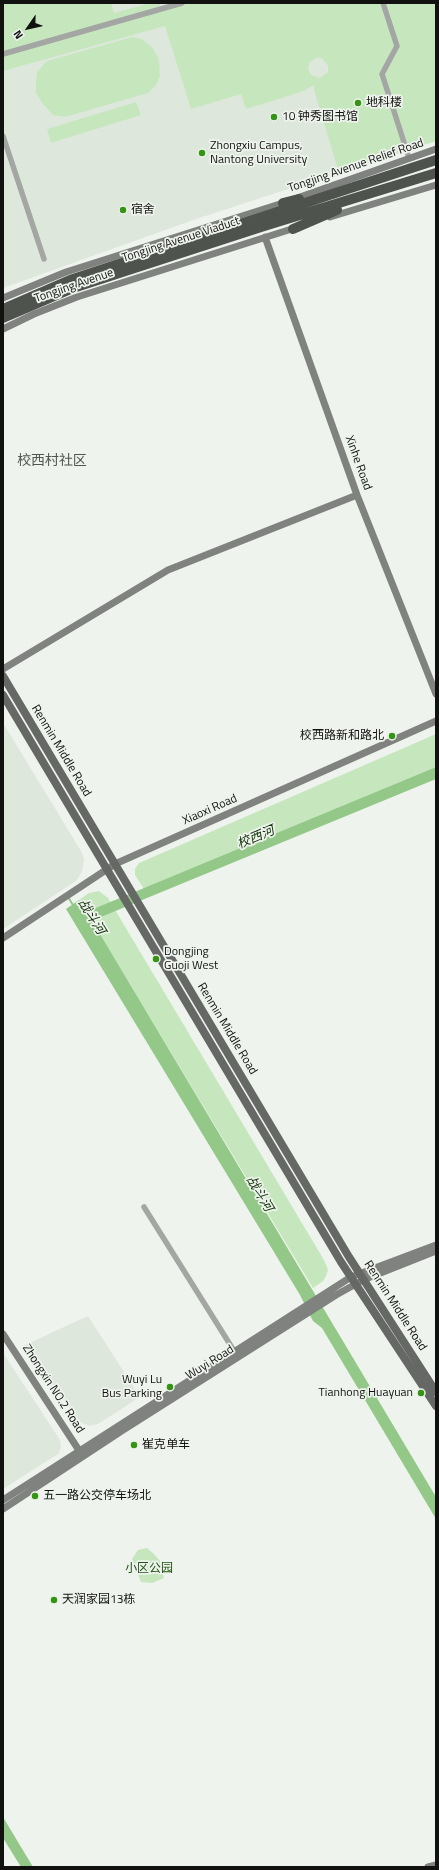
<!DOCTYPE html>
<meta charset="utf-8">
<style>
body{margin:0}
#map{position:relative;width:439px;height:1870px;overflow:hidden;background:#eef3ed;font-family:"Titillium Web",sans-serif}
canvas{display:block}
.frame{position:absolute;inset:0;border:4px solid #111210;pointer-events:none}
.north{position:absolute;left:8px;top:8px;width:40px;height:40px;-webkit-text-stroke:3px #eef3ed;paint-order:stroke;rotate:236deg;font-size:11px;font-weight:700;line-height:16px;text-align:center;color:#111210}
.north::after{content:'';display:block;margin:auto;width:14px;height:18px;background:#111210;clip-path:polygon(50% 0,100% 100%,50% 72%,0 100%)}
</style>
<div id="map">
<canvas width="439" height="1870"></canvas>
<div class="frame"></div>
<div class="north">N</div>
</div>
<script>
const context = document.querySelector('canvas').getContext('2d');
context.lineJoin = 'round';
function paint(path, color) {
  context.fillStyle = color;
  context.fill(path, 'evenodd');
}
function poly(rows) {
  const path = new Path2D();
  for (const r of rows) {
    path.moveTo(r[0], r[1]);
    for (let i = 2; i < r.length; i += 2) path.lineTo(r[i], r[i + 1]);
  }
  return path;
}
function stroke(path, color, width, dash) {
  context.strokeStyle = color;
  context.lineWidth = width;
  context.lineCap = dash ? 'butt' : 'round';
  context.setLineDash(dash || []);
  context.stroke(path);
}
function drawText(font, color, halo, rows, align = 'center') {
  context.font = font + ' "Titillium Web","Noto Sans SC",sans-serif';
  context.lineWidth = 3.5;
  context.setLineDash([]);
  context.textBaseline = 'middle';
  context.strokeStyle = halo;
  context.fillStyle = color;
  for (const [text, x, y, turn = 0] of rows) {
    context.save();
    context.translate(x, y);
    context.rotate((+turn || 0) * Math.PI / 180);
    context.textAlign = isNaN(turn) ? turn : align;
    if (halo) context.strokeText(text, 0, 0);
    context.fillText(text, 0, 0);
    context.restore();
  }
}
paint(poly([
 [3,3,436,3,436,141,196,219,3,288],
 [3,723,81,851,84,859,82,872,76,881,3,929],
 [88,1316,140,1397,98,1424,89,1426,78,1421,25,1345],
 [3,1353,60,1440,61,1448,58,1454,3,1489]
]), '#dee7db');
paint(poly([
 [3,3,111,3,114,13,150,3,159,3,161,8,182,3,436,3,436,141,339,173,314,90,314,85,301,92,246,109,241,94,191,109,165,26,3,71],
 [316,58,322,58,328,66,328,72,320,78,311,75,308,68,310,62],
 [132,37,142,39,153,48,159,60,160,76,156,85,148,93,65,117,53,115,43,104,36,93,36,81,37,72,47,61],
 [136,102,141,115,51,143,47,129],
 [436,734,436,767,144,889,135,875,135,869,139,863],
 [99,891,108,898,324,1260,328,1270,326,1276,323,1281,313,1288,79,900,89,893],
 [147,1548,154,1554,160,1561,164,1578,152,1583,141,1582,132,1559,138,1550]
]), '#c6e7be');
paint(poly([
 [436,767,436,779,96,919,94,924,436,1497,436,1519,322,1328,313,1321,300,1295,66,909,79,900,85,909,91,910],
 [3,1817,33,1867,21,1867,3,1838]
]), '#94c888');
stroke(poly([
 [68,897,73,905]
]), '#94c888', 2);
stroke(poly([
 [383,3,397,46,382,74,409,158],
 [3,54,182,3],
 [3,136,44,259],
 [144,1207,236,1354]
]), '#a4a6a4', 5.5);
stroke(poly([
 [330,217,436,185],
 [265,237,357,495,436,694],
 [3,298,66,272,283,203,436,149],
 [3,329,34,314,77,297,298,227],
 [3,669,168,570,357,495],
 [3,938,115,864,436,721],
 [3,1334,82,1455],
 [3,1500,351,1277,436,1245],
 [3,1509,123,1430,336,1295,363,1280,436,1251],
 [428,1867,436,1865]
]), '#7f827e', 7);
stroke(poly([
 [3,676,349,1257,436,1392],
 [3,695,341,1262,436,1406]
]), '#656864', 8);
stroke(poly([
 [283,203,299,199],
 [293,229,337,210],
 [3,309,70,280,436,160],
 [3,318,73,288,261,227,436,173]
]), '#4f534e', 10);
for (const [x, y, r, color] of [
 [358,103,4,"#359414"],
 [274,117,4,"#359414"],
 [202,153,4,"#359414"],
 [123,210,4,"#359414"],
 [392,736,4,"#359414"],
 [156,959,4,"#359414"],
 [170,1387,4,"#359414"],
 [421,1393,4,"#359414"],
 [134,1445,4,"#359414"],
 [35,1496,4,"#359414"],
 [54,1600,4,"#359414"]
]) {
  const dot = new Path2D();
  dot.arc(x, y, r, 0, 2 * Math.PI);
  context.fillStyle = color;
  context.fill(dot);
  stroke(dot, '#eef3ed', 1.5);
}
drawText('12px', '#111210', '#eef3ed', [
 ["地科楼",366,103],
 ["10 钟秀图书馆",282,117],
 ["Zhongxiu Campus,",210,146],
 ["Nantong University",210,160],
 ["宿舍",131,210],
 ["校西路新和路北",384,736,"right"],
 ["Dongjing",164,952],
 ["Guoji West",164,966],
 ["Wuyi Lu",162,1380,"right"],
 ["Bus Parking",162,1394,"right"],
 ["Tianhong Huayuan",413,1393,"right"],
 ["崔克单车",142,1445],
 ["五一路公交停车场北",43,1496],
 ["天润家园13栋",62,1600]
], 'left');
drawText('12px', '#111210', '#eef3ed', [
 ["Tongjing Avenue Relief Road",356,166,-19],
 ["Tongjing Avenue Viaduct",181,240,-18],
 ["Tongjing Avenue",74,286,-19],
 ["Xinhe Road",358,463,70],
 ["Renmin Middle Road",61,751,59],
 ["Xiaoxi Road",210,810,-24],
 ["Renmin Middle Road",227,1029,59],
 ["Renmin Middle Road",395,1306,57],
 ["Wuyi Road",210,1363,-32],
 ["Zhongxin NO.2 Road",53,1389,57]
]);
drawText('12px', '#215314', '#eef3ed', [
 ["小区公园",149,1569]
]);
drawText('italic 13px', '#113307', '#eef3ed', [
 ["校西河",256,838,-23],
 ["战斗河",91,917,58],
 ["战斗河",259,1194,59]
]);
drawText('14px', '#525651', '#eef3ed', [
 ["校西村社区",52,462]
]);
</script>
